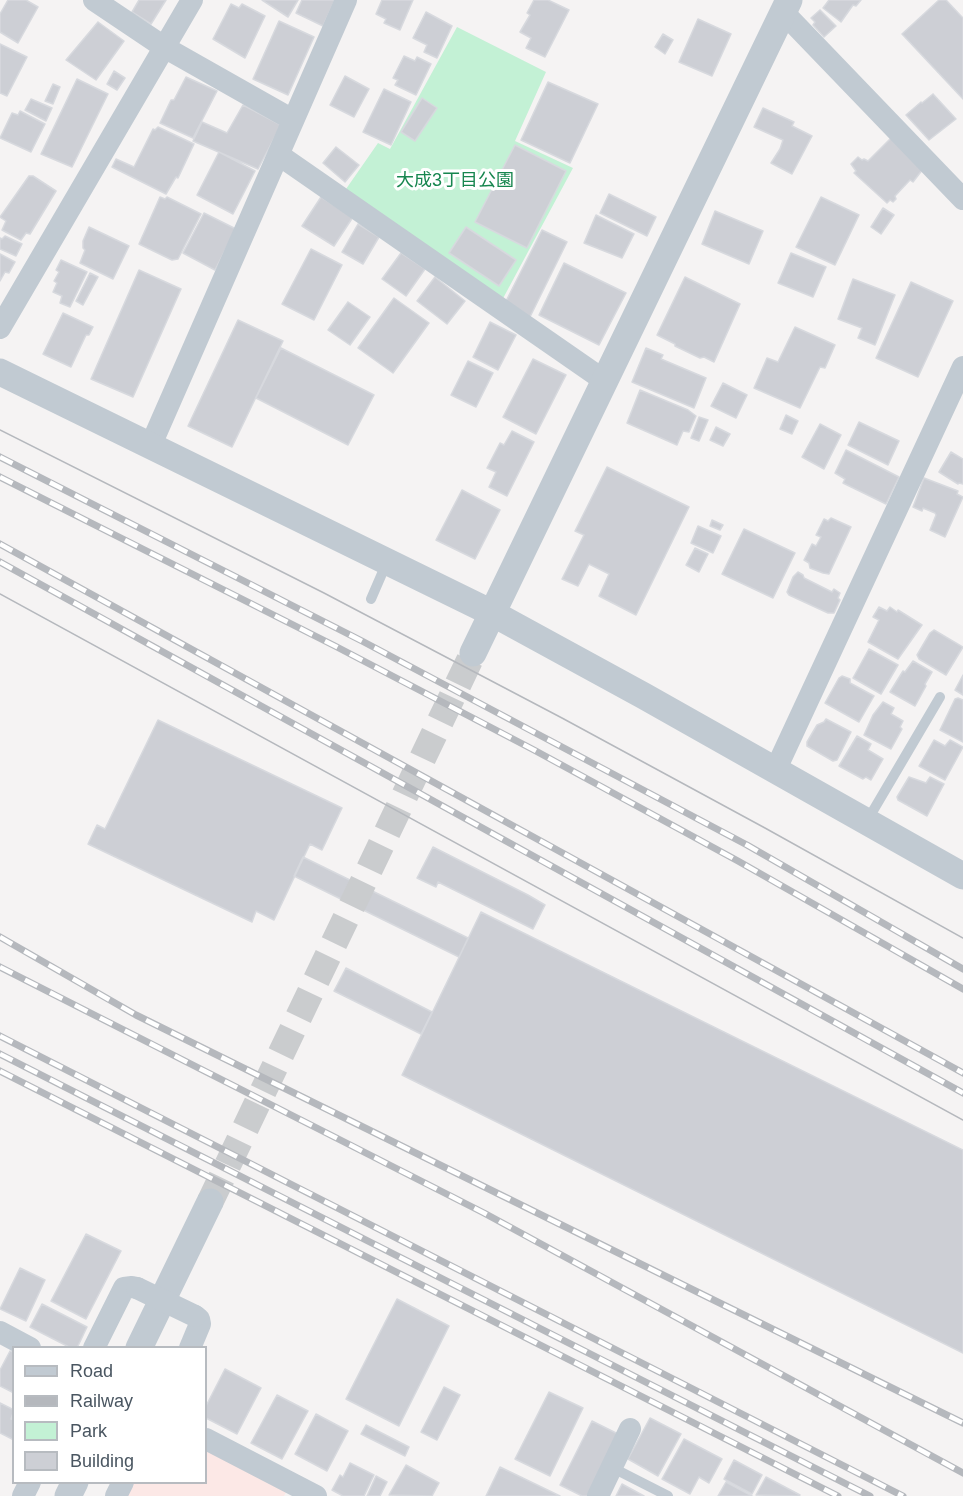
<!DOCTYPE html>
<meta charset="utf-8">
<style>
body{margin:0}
#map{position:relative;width:963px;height:1496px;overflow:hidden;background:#f5f3f3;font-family:Helvetica,sans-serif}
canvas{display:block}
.legend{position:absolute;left:12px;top:1346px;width:195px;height:138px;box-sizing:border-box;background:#fff;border:2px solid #b7bbc0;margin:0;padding:8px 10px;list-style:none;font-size:18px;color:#4a5661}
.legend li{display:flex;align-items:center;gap:12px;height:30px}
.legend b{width:30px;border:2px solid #b7bbc0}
</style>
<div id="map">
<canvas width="963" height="1496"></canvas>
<ul class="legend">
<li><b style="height:8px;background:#c1cad2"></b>Road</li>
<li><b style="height:8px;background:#b5b8bd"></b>Railway</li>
<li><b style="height:16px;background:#c3f1d5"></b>Park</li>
<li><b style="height:16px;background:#cdcfd5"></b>Building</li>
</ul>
</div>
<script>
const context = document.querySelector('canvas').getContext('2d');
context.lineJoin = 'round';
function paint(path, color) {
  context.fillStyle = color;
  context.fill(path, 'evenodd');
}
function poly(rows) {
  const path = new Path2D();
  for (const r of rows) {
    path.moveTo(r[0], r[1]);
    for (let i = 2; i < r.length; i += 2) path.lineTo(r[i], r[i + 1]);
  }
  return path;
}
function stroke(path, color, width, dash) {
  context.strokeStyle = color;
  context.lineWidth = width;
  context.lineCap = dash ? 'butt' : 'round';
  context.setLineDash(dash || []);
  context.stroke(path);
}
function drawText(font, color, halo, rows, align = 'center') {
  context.font = font + ' Helvetica,"Noto Sans JP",sans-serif';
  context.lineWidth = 6;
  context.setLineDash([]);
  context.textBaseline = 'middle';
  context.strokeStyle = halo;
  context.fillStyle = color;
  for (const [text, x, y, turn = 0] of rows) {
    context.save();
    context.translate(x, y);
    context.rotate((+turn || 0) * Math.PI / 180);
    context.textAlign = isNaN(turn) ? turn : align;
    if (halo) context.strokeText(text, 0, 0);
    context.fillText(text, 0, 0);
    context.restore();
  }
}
paint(poly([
 [206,1448,288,1489,284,1496,124,1496,131,1483,206,1482]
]), '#fce8e6');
paint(poly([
 [457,27,546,72,515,141,573,168,500,304,346,189,378,143,390,149]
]), '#c3f1d5');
const building = poly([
 [8,0,26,0,38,7,18,43,0,32,0,14,8,0],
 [139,0,166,0,151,24,132,12,139,0],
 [262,0,298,0,288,17,262,0],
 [302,0,335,0,323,26,296,13,302,0],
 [382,0,413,0,400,30,384,23,386,19,376,14,382,0],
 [534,0,548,0,569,10,545,57,526,48,531,38,520,32,530,15,527,13,534,0],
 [829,0,861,0,856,6,853,5,841,22,823,8,829,0],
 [939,0,946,0,963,18,963,99,902,34,939,0],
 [231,4,239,8,242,4,265,16,245,58,213,39,231,4],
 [820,10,836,26,824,37,813,25,815,22,811,18,820,10],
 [426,12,452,26,437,58,424,52,427,45,413,38,426,12],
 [698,19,731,34,712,76,679,62,698,19],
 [279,21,314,37,288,95,253,79,279,21],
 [98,22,124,41,96,80,66,60,98,22],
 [663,34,673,40,665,54,655,47,663,34],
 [0,44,27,57,7,96,0,93,0,44],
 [404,56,415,61,417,57,431,64,416,95,395,85,398,80,393,78,404,56],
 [114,71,125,78,117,90,107,84,114,71],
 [345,76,369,89,354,117,330,105,345,76],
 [186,77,217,91,193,138,160,123,171,100,174,100,186,77],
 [77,79,108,94,72,167,41,154,77,79],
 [548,82,598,104,570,163,521,140,548,82],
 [53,84,60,87,53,104,45,101,53,84],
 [384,89,411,102,391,145,363,132,384,89],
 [933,94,956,119,929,140,906,115,921,102,922,103,933,94],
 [422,98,437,108,415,141,401,132,422,98],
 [31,99,52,108,46,121,25,110,31,99],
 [243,105,281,125,258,169,193,141,202,122,227,133,243,105],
 [763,108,794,122,792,126,812,136,792,174,771,163,780,149,783,140,754,127,763,108],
 [20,111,45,124,31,152,0,138,12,113,18,115,20,111],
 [158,127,194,144,178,178,176,177,166,194,112,167,116,159,134,167,153,129,155,130,158,127],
 [891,138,923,169,913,182,910,180,895,196,896,199,893,202,890,200,887,203,854,173,856,171,851,164,858,157,862,160,864,159,868,161,891,138],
 [515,145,566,171,527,248,475,222,515,145],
 [336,147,359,165,345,182,323,163,336,147],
 [219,152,255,171,233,214,197,195,219,152],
 [29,176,33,176,56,191,30,234,26,233,21,240,2,230,6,221,0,217,29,176],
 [609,194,656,217,647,236,600,213,609,194],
 [160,197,165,199,167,197,201,214,178,259,172,260,139,244,160,197],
 [321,197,353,217,334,246,302,226,321,197],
 [821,197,859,215,835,265,796,247,821,197],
 [883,208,894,215,881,234,871,227,883,208],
 [715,211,763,231,749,264,702,244,715,211],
 [204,213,236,229,215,270,183,253,204,213],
 [596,215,634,234,622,258,584,243,596,215],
 [358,224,379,237,363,264,342,252,358,224],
 [89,227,129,246,113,279,80,263,85,250,83,248,83,241,89,227],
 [466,227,516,260,499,286,449,253,466,227],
 [542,230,567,242,527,323,503,307,542,230],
 [5,236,22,244,16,256,0,249,0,238,2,239,5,236],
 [311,249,342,265,314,320,282,304,311,249],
 [401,253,425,269,406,296,382,279,401,253],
 [791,253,826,267,813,297,778,283,791,253],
 [0,254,15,262,9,273,5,272,0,281,0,254],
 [61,260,87,272,70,307,60,303,62,296,53,292,57,283,54,281,59,272,56,270,61,260],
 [564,263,626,293,599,345,539,315,564,263],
 [139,270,181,289,133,397,91,379,139,270],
 [90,273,98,277,83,305,76,301,90,273],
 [435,277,465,301,447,324,417,301,435,277],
 [685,277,740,304,714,362,704,357,700,358,675,346,675,344,657,335,685,277],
 [853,279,895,295,875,345,858,338,862,328,838,319,853,279],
 [911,282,953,301,918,377,876,358,911,282],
 [394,298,429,323,393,373,358,348,394,298],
 [348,302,370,317,350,345,328,330,348,302],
 [63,313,93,327,89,335,86,335,71,367,43,354,63,313],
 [238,320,283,341,232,447,188,426,238,320],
 [490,322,516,335,498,370,473,357,490,322],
 [795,327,835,345,825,368,820,367,800,408,754,388,767,358,778,362,795,327],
 [281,348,374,395,348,445,256,398,281,348],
 [646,348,663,355,661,359,706,378,694,408,632,382,646,348],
 [533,359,566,375,536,434,503,417,533,359],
 [468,361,493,373,476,407,451,395,468,361],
 [723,383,747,395,736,418,711,406,723,383],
 [640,390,688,410,696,416,689,432,683,431,677,445,627,423,640,390],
 [786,415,798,421,792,434,780,429,786,415],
 [699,417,708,420,699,441,691,438,699,417],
 [859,422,899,441,888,465,848,445,859,422],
 [820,424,841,435,824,469,802,457,820,424],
 [716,427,730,434,723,446,710,440,716,427],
 [512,431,534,442,507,496,489,487,496,472,487,468,500,443,504,445,512,431],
 [846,450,899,477,886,504,843,483,845,479,835,473,846,450],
 [951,452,963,459,963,484,959,483,958,484,939,472,951,452],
 [607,467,689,507,636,615,599,596,609,574,589,564,578,586,562,579,584,535,575,531,607,467],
 [924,478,958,491,957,494,963,497,945,537,930,530,936,515,935,513,923,508,922,511,913,507,924,478],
 [462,490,500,510,475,559,436,540,462,490],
 [831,518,851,527,829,574,823,573,810,568,809,563,804,560,812,544,816,546,821,537,816,535,824,519,828,521,831,518],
 [712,520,723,525,720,530,710,526,712,520],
 [698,526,721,536,713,553,691,543,698,526],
 [744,529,795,553,773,598,722,574,744,529],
 [695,548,708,554,699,572,686,565,695,548],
 [798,572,803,575,804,578,832,592,834,589,840,593,838,598,840,600,834,613,828,613,789,595,787,592,793,577,798,572],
 [879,607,887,611,890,607,897,612,898,610,922,625,898,659,868,642,879,620,873,617,879,607],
 [934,630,963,647,946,675,919,659,917,655,930,633,934,630],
 [869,649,898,665,881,694,853,678,869,649],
 [913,661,932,672,925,684,926,686,915,706,890,692,903,671,905,672,913,661],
 [963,675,963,695,955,690,963,675],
 [842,676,850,679,850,683,874,696,859,722,825,703,839,678,842,676],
 [958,698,963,700,963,742,940,730,955,699,958,698],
 [883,702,894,708,891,714,903,721,900,727,902,729,891,749,864,735,873,715,883,702],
 [826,719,851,732,837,760,833,761,807,746,807,742,817,725,824,722,826,719],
 [158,720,342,808,322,850,310,844,274,920,256,911,252,922,88,844,97,825,105,829,158,720],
 [857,736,871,744,868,750,883,759,871,780,866,777,863,779,839,766,857,736],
 [934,740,945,746,950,740,963,747,945,780,919,766,934,740],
 [909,777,926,783,930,777,944,784,927,816,898,800,897,797,909,777],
 [433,847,528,895,545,905,533,929,438,882,436,887,417,878,433,847],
 [303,857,468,938,459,957,294,876,303,857],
 [481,912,963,1150,963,1353,402,1075,481,912],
 [346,968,432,1012,421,1034,334,991,346,968],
 [86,1234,121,1251,86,1319,51,1301,86,1234],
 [20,1268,45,1280,26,1321,0,1309,20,1268],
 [397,1299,449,1326,399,1426,346,1399,397,1299],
 [42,1304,87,1327,77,1348,71,1348,30,1327,42,1304],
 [10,1351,14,1352,14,1393,0,1386,0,1370,10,1351],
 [225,1369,261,1388,237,1434,206,1418,206,1406,225,1369],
 [444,1387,460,1395,437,1440,421,1432,444,1387],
 [549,1392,583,1408,550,1476,515,1459,549,1392],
 [277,1395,308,1411,282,1459,251,1443,277,1395],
 [0,1403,14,1410,11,1419,14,1420,14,1440,0,1433,0,1403],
 [316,1414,348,1431,327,1471,295,1454,316,1414],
 [650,1418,681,1434,658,1476,628,1459,650,1418],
 [592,1421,618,1434,588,1496,582,1496,560,1485,592,1421],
 [366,1425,409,1447,405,1456,361,1434,366,1425],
 [684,1439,722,1459,709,1483,699,1477,690,1494,662,1479,684,1439],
 [734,1460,762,1475,752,1494,724,1479,734,1460],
 [350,1463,374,1475,364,1496,343,1496,332,1490,340,1475,343,1477,350,1463],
 [406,1465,439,1483,432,1496,389,1495,406,1465],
 [500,1467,560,1496,486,1496,500,1467],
 [376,1476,387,1482,380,1496,367,1496,376,1476],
 [766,1477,800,1495,799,1496,756,1495,766,1477],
 [726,1482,752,1496,718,1496,726,1482],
 [622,1484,644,1496,616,1496,622,1484]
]);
paint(building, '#cdcfd5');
stroke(building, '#d7d9de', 1.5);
stroke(poly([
 [210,1202,473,653]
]), '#caccce', 27, [27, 14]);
stroke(poly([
 [371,599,387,562],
 [867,821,940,697],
 [611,1467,668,1496]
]), '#c1cad2', 10);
stroke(poly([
 [94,0,164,47,293,120],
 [783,12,963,199],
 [279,155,605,381],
 [0,328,192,0],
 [150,447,346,0],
 [775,771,963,367],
 [0,1332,30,1348],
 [94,1348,124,1288,132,1287,137,1288],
 [190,1348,200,1324,199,1319,195,1316],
 [206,1439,316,1496],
 [23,1496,30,1482],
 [116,1496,123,1482],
 [598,1496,630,1429]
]), '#c1cad2', 22);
stroke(poly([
 [0,372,492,613,644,696,963,876],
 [473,653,789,0],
 [139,1348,210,1202],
 [68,1496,75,1482]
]), '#c1cad2', 27);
stroke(poly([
 [0,430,324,593,562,718,765,828,963,938],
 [0,594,963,1120]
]), '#b5b8bd', 1.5);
const rail = poly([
 [0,457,362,641,747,845,963,969],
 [0,477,335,646,534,750,738,861,963,989],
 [0,544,963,1073],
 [0,562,963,1093],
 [0,937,136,1015,963,1423],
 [0,967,484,1213,963,1473],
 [0,1036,903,1496],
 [0,1054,870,1496],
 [0,1071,838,1496]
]);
stroke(rail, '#b5b8bd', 7);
stroke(rail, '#fff', 4.5, [14]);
stroke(poly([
 [137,1288,195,1316]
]), '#c1cad2', 22);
drawText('18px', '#17864f', '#fff', [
 ["大成3丁目公園",455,181]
]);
</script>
